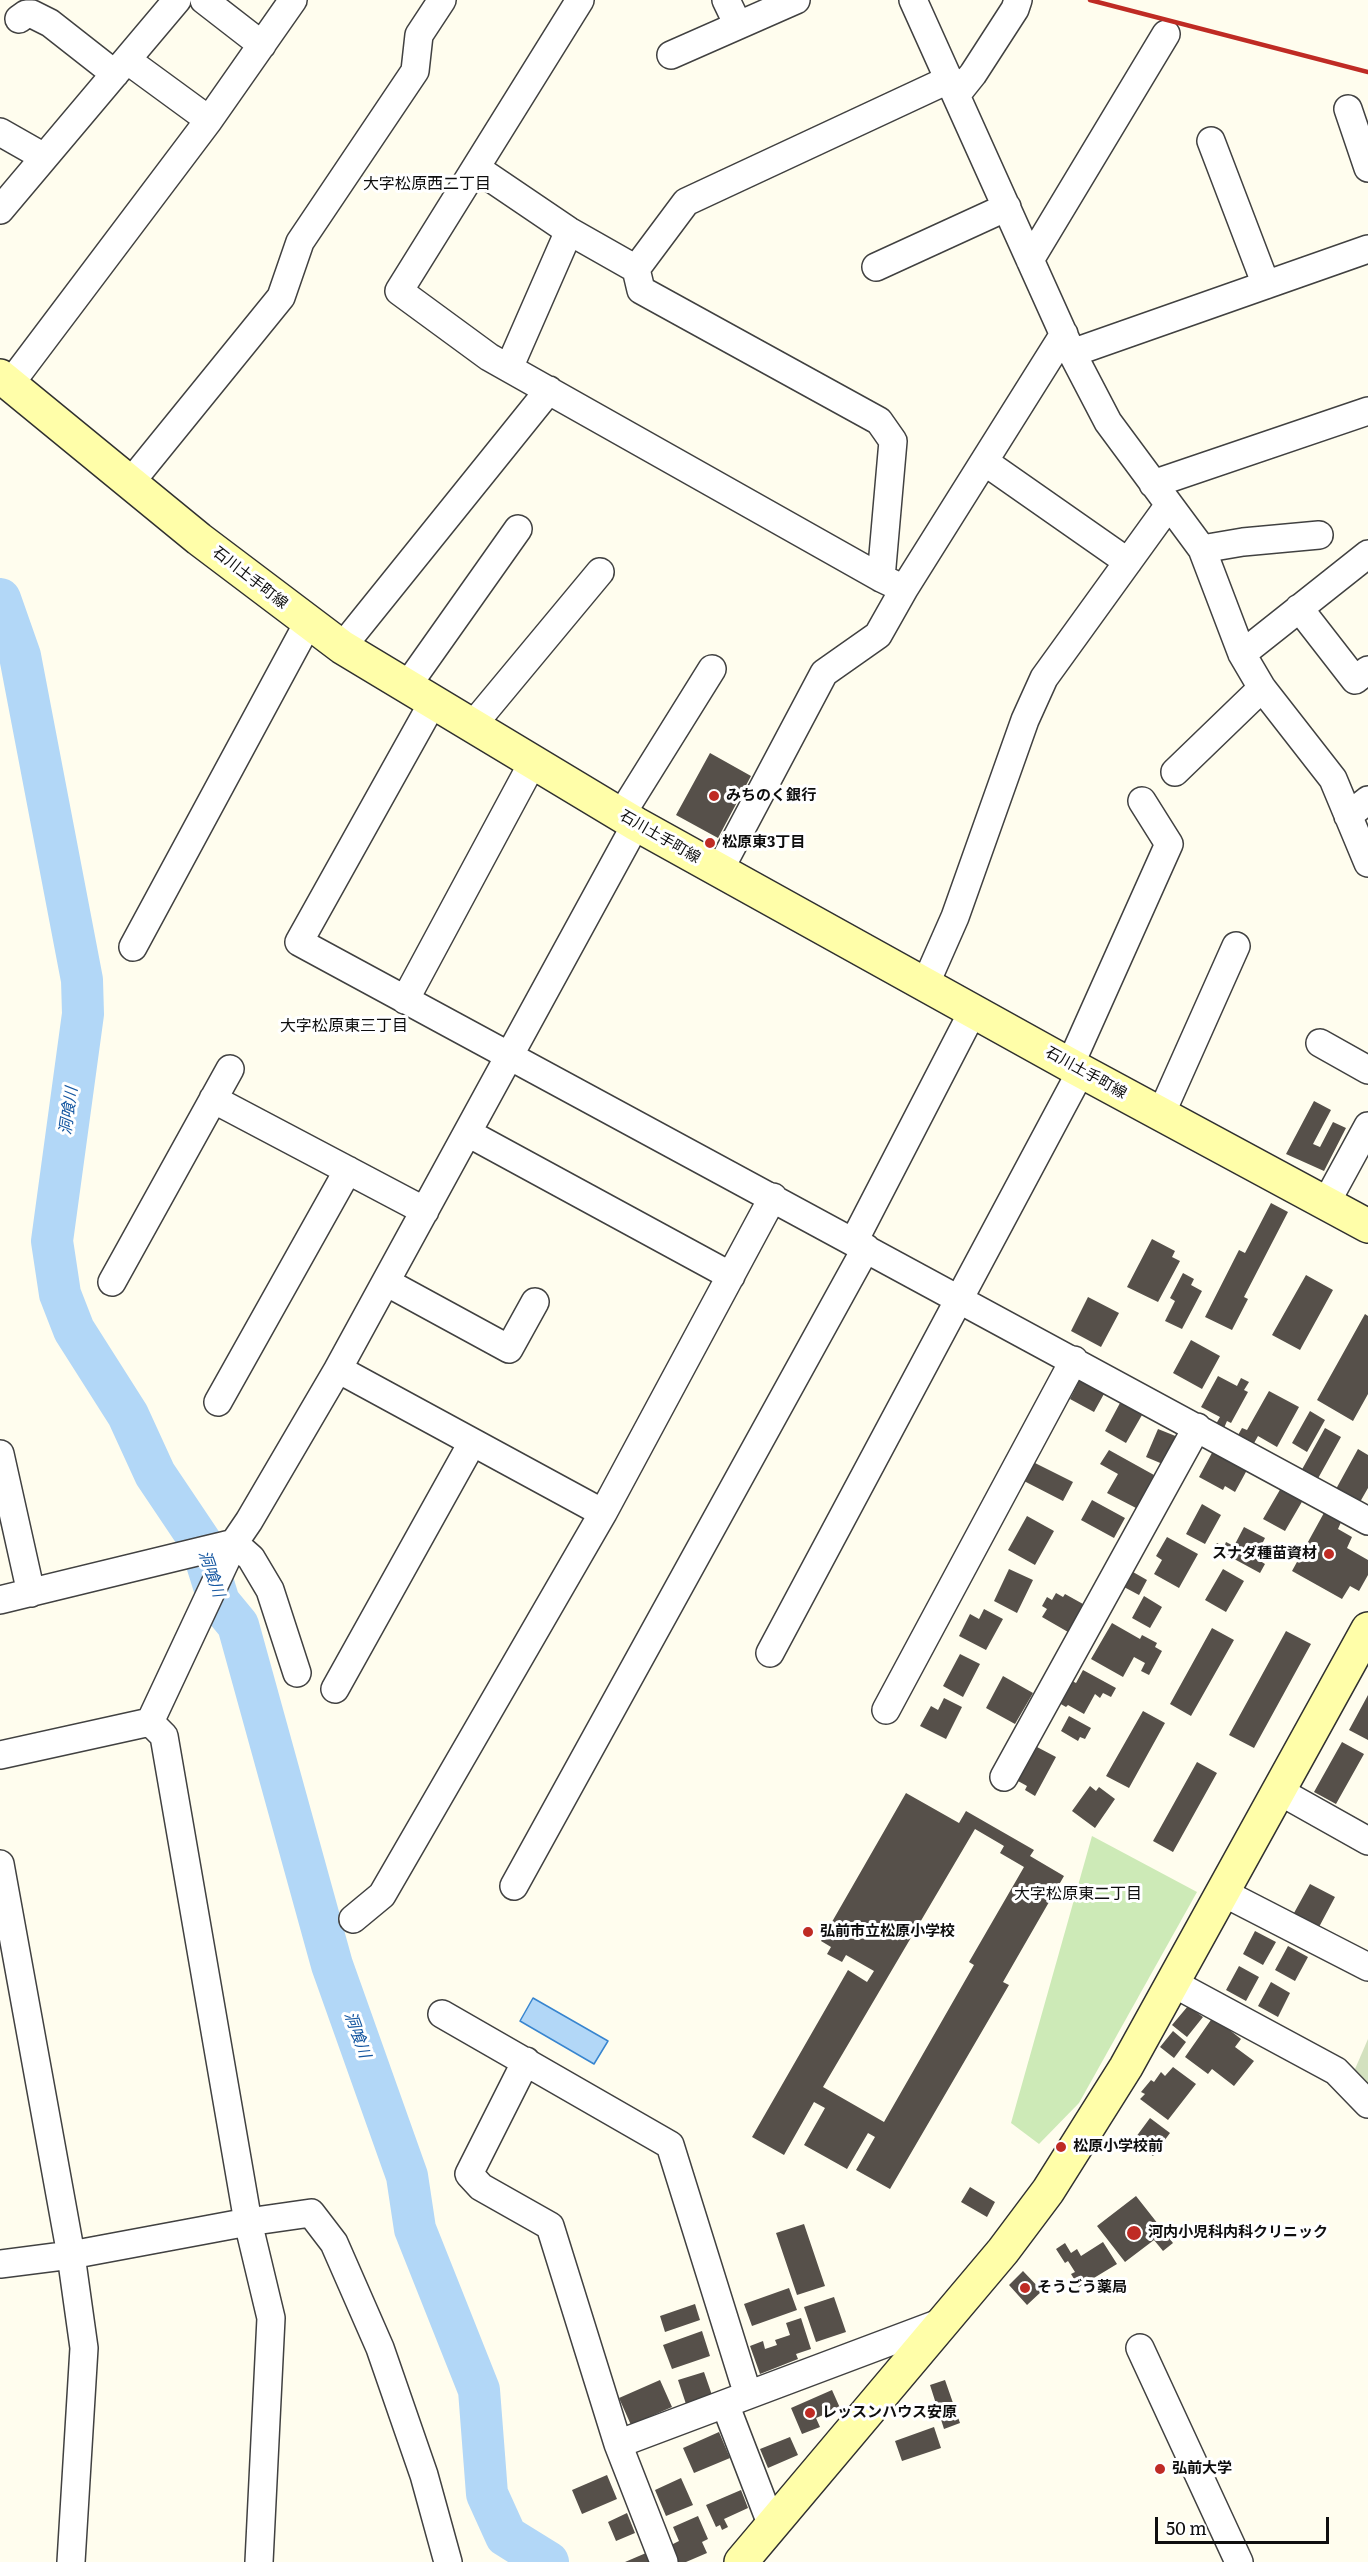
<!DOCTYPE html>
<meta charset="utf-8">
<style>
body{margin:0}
#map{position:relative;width:1368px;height:2562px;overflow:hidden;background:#fffdee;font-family:Literata,serif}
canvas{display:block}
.scale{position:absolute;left:1155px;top:2517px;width:174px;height:27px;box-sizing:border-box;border:3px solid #0e0e0e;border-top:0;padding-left:8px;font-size:18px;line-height:21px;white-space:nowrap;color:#0e0e0e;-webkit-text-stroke:4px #fff;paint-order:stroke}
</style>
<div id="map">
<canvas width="1368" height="2562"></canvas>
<div class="scale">50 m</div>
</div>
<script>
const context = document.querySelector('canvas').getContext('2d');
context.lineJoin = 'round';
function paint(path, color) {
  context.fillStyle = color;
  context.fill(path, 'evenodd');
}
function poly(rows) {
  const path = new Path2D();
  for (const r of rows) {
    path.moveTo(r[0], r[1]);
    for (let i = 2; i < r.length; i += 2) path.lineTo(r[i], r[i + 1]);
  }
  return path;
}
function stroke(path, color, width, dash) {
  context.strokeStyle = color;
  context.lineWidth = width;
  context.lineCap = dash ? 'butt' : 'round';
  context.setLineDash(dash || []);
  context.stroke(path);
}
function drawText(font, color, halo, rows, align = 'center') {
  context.font = font + ' Literata,"Noto Sans JP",serif';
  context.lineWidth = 6;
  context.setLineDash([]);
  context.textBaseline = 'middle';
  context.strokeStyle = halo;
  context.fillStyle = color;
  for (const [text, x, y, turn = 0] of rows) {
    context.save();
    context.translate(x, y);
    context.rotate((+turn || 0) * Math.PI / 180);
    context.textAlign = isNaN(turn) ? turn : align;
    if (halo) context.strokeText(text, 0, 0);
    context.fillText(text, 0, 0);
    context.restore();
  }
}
paint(poly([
 [1092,1836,1197,1892,1079,2103,1039,2144,1011,2123]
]), '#cdeab7');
paint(poly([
 [1368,2039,1368,2085,1352,2076]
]), '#d3e1bf');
const water = poly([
 [533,1998,608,2041,594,2064,520,2021,533,1998]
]);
paint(water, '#b2d7f7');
stroke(water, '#3885cf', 1.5);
stroke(poly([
 [0,599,20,656,82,980,83,1014,52,1241,60,1294,74,1330,128,1415,155,1474,200,1541,219,1602,238,1625,332,1965,407,2176,415,2229,479,2390,487,2494,506,2536,548,2562]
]), '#b2d7f7', 42);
paint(poly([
 [710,753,751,776,718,838,676,815],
 [1314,1101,1331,1110,1313,1144,1320,1147,1333,1122,1346,1128,1324,1171,1286,1154],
 [1271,1203,1288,1212,1244,1297,1248,1299,1232,1330,1205,1317,1239,1250,1245,1253],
 [1152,1239,1175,1251,1172,1257,1180,1261,1158,1302,1127,1287],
 [1183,1273,1194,1279,1191,1285,1202,1291,1182,1329,1165,1321,1175,1301,1170,1298],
 [1306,1275,1333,1290,1300,1350,1272,1335],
 [1088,1297,1119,1313,1101,1347,1071,1331],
 [1365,1314,1368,1316,1368,1394,1353,1421,1317,1400],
 [1191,1340,1220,1356,1202,1389,1173,1373],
 [1218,1376,1237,1386,1241,1378,1249,1382,1244,1390,1248,1392,1231,1423,1227,1421,1224,1428,1216,1424,1220,1417,1201,1407],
 [1080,1379,1105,1392,1094,1412,1070,1399],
 [1269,1391,1299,1407,1277,1447,1258,1436,1253,1445,1237,1437,1242,1428,1247,1430],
 [1120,1403,1142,1415,1126,1443,1105,1431],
 [1310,1411,1325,1420,1307,1452,1292,1443],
 [1325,1428,1341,1437,1316,1482,1300,1473],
 [1158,1429,1178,1437,1165,1465,1146,1457],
 [1358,1449,1368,1455,1368,1488,1360,1502,1336,1489],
 [1109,1450,1154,1475,1136,1508,1107,1493,1118,1474,1100,1464],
 [1213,1451,1247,1470,1235,1492,1225,1486,1223,1490,1199,1477],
 [1033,1462,1073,1482,1063,1501,1024,1481],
 [1281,1488,1303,1500,1285,1531,1263,1519],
 [1092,1500,1125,1518,1114,1538,1081,1520],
 [1202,1504,1221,1515,1205,1544,1186,1534],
 [1325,1511,1342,1520,1338,1529,1352,1537,1347,1548,1368,1560,1368,1575,1359,1591,1350,1586,1342,1599,1292,1571],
 [1027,1516,1054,1531,1035,1565,1008,1550],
 [1244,1527,1265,1538,1262,1544,1267,1547,1263,1555,1257,1552,1254,1557,1265,1564,1260,1573,1214,1548,1217,1543,1224,1547,1226,1542,1234,1546],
 [1167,1537,1198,1554,1179,1588,1154,1574,1162,1560,1156,1556],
 [1009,1569,1033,1580,1017,1613,994,1601],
 [1223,1569,1244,1581,1226,1612,1205,1600],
 [1133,1572,1147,1580,1139,1595,1124,1587],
 [1056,1593,1063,1597,1065,1594,1083,1604,1068,1632,1042,1617,1047,1609,1042,1606,1047,1597,1052,1600],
 [1144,1596,1162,1607,1150,1628,1132,1618],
 [984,1609,1003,1619,986,1650,959,1636,970,1614,979,1619],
 [1112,1623,1140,1639,1142,1635,1157,1643,1155,1647,1162,1651,1149,1675,1141,1671,1145,1663,1134,1657,1123,1677,1091,1659],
 [1212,1628,1234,1640,1191,1716,1170,1704],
 [1286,1631,1311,1644,1254,1748,1229,1735],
 [960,1654,980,1664,963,1697,943,1686],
 [1083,1670,1116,1688,1111,1697,1103,1693,1100,1698,1095,1694,1084,1714,1068,1705,1066,1707,1059,1703,1072,1681,1076,1683],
 [1003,1676,1033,1693,1015,1724,986,1708],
 [1368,1695,1368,1740,1349,1730],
 [944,1698,962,1707,946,1739,920,1726,931,1706,938,1710],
 [1143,1711,1165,1723,1129,1788,1106,1776],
 [1069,1716,1091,1728,1085,1739,1080,1737,1078,1741,1061,1731],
 [1342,1742,1364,1754,1336,1804,1314,1792],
 [1037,1747,1056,1757,1035,1796,1025,1790,1027,1786,1018,1781],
 [1197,1762,1217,1773,1173,1852,1153,1841],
 [1090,1786,1096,1791,1099,1787,1115,1799,1095,1828,1072,1811],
 [906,1793,959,1823,966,1811,1034,1850,1030,1856,1064,1876,1003,1982,1009,1985,890,2189,856,2170,875,2137,868,2133,847,2169,804,2145,825,2108,814,2102,784,2155,752,2137,848,1970,867,1982,874,1971,846,1955,842,1962,827,1954,831,1947,821,1941],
 [975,1829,1004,1846,1000,1853,1024,1867,969,1962,974,1965,884,2122,823,2087],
 [1310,1884,1335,1897,1319,1927,1294,1913],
 [1255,1931,1276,1942,1263,1965,1243,1954],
 [1288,1946,1308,1957,1295,1981,1275,1970],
 [1239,1966,1259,1977,1246,2001,1226,1990],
 [1271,1982,1290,1993,1278,2017,1258,2006],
 [1188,2006,1203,2017,1187,2037,1172,2025],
 [1213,2017,1241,2039,1235,2047,1254,2061,1234,2086,1212,2069,1208,2074,1185,2057],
 [1173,2031,1186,2042,1174,2058,1160,2047],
 [1173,2067,1196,2084,1168,2120,1140,2099,1145,2094,1141,2092,1151,2080,1154,2082,1161,2072,1165,2076],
 [1150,2118,1170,2133,1153,2156,1133,2141],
 [970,2187,995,2202,987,2217,961,2202],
 [1136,2196,1173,2243,1163,2251,1154,2240,1125,2262,1097,2226],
 [804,2224,825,2286,797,2295,776,2233],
 [1103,2242,1117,2264,1079,2287,1071,2274,1075,2272,1068,2261,1065,2263,1056,2249,1065,2243,1071,2253,1077,2249,1081,2256],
 [1023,2271,1042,2291,1027,2305,1009,2285],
 [789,2288,797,2310,752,2326,744,2304],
 [834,2297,846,2332,816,2342,804,2307],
 [695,2304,700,2320,665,2332,660,2316],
 [801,2318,811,2349,796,2354,798,2359,760,2374,750,2346,763,2341,765,2349,777,2345,775,2340,790,2335,786,2323],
 [702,2331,710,2356,672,2369,663,2345],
 [704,2372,713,2398,687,2407,678,2380],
 [660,2380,672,2407,631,2425,619,2398],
 [945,2380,960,2423,944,2429,930,2385],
 [832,2390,840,2408,816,2418,820,2427,802,2434,791,2408],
 [934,2427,941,2448,902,2461,895,2441],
 [719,2432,730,2458,694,2473,683,2448],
 [790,2437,798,2455,768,2468,760,2449],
 [607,2475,617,2499,582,2514,572,2490],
 [681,2478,693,2505,666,2516,655,2490],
 [741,2490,748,2508,724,2519,728,2527,722,2530,720,2525,716,2527,706,2505],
 [627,2513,635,2533,616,2541,608,2522],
 [698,2516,708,2539,702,2542,707,2553,686,2562,678,2562,671,2545,679,2541,673,2527],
 [646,2553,650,2562,625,2562]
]), '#56504a');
const street = poly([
 [204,0,262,45],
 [580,0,399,291,489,357,881,578,904,589],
 [726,0,738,25],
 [913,0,1072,353,1108,422,1202,549,1242,654,1262,688,1333,779,1368,863],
 [19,19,26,14,32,14,50,23,115,74],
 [671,55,796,0],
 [127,60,209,120],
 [957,94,973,74,1015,9,1018,0],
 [1348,109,1368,168],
 [0,132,44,157],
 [1211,141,1266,285],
 [476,168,569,231,636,269,641,290,879,421,893,441,881,578],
 [0,210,177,0],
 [1030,260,1166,34],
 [876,267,1007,207],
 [636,269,686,202,950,79],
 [1072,353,1368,249],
 [509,368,569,231],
 [10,384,209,120,293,0],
 [985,462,1128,562],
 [130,483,281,297,300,242,415,71,419,35,442,0],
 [1153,484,1368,411],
 [1202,549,1243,542,1319,535],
 [1299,608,1355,680,1368,670],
 [342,647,549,390],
 [1242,654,1368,554],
 [407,686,518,529],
 [433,702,299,942,1368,1521],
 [472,726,600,572],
 [1175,772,1262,688],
 [621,815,712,669],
 [1348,816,1368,800],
 [719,871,824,673,878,635,904,589,1064,334],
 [133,947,308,623],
 [925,985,955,917,1025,720,1044,678,1169,505],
 [405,1000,533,762],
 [1320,1043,1368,1070],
 [1070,1065,1169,844,1142,801],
 [213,1099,425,1211],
 [1161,1114,1236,946],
 [468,1133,731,1276],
 [1326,1203,1368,1126],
 [854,1241,973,1011],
 [112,1282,230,1069],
 [386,1282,509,1349,535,1302],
 [338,1369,603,1513],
 [218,1402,348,1170],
 [0,1454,31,1593],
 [234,1543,251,1558,270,1590,297,1673],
 [0,1600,234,1543],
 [770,1653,1081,1071],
 [335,1689,472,1443],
 [886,1710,1074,1360],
 [150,1722,234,1543,249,1521,338,1369,636,824],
 [150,1722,164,1736,248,2222,271,2318,259,2562],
 [0,1755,150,1722],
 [1004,1777,1197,1427],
 [1279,1791,1368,1841],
 [0,1864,71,2255,84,2348,71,2562],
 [514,1886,866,1248],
 [1222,1892,1368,1967],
 [353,1919,382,1895,603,1513,773,1197],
 [1173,1983,1336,2071,1368,2104],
 [442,2014,670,2145,748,2395],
 [526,2061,469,2174,481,2187,550,2226,618,2444,664,2562],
 [0,2264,71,2255,248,2222,311,2213,334,2243,380,2348,424,2475,448,2562],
 [1140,2348,1239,2562],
 [725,2404,772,2526],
 [618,2444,945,2321]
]);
const secondary = poly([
 [0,376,199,539,342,647,636,824,1070,1065,1368,1226],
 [741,2562,1003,2251,1048,2191,1126,2067,1368,1629]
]);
stroke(street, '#414141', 30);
stroke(secondary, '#303030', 36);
stroke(street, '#fff', 27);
stroke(secondary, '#fffea9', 33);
stroke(poly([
 [1090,0,1368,72]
]), '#bf2b24', 4.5);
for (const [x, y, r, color] of [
 [714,796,6,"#bf2b24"],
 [710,843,6,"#bf2b24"],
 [1329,1554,6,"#bf2b24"],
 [808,1932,6,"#bf2b24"],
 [1061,2147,6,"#bf2b24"],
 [1134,2233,8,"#bf2b24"],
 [1025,2288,6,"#bf2b24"],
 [810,2413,6,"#bf2b24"],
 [1160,2469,6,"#bf2b24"]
]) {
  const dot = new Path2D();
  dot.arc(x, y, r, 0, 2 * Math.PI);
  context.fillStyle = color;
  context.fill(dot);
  stroke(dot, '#fff', 2);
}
drawText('15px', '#0e0e0e', '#fff', [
 ["石川土手町線",250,578,38],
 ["石川土手町線",660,837,30],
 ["石川土手町線",1086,1073,29]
]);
drawText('bold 15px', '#0e0e0e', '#fff', [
 ["みちのく銀行",726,796],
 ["松原東3丁目",722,843],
 ["スナダ種苗資材",1317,1554,"right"],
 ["弘前市立松原小学校",820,1932],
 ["松原小学校前",1073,2147],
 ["河内小児科内科クリニック",1148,2233],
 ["そうごう薬局",1037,2288],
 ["レッスンハウス安原",822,2413],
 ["弘前大学",1172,2469]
], 'left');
drawText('16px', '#0e0e0e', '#fff', [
 ["大字松原西二丁目",427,184],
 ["大字松原東三丁目",344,1026],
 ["大字松原東二丁目",1078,1894]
]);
drawText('italic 16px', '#1557a1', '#fff', [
 ["洞喰川",69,1111,-82],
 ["洞喰川",211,1574,71],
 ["洞喰川",357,2035,70]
]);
</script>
